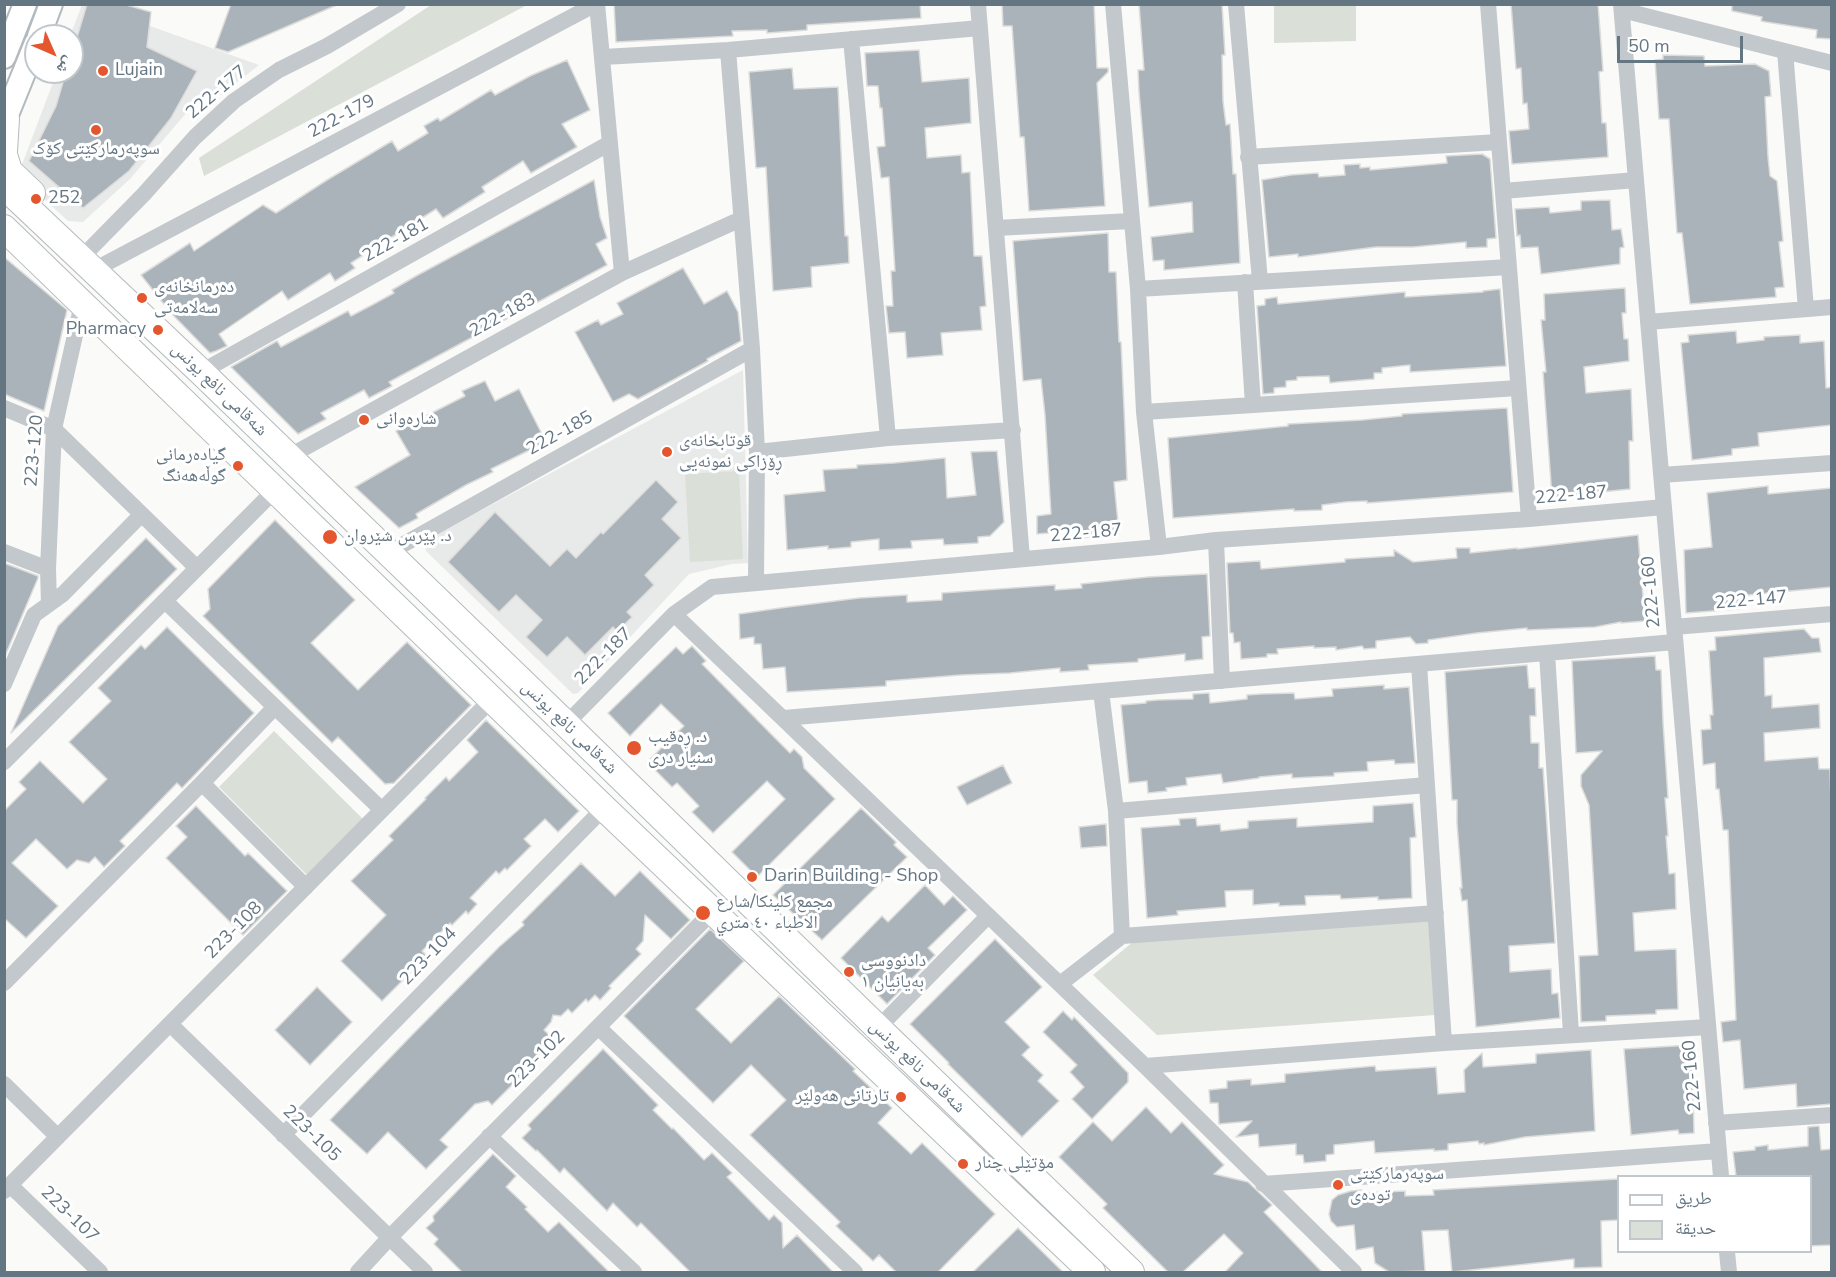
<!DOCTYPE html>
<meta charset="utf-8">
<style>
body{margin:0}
#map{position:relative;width:1836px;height:1277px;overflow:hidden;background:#fafaf8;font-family:"Nunito Sans","Noto Naskh Arabic",sans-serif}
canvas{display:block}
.frame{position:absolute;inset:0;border:6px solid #657683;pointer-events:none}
.legend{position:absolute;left:1617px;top:1175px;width:195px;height:78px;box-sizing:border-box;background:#fff;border:2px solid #c1c8cd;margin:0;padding:8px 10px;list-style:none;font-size:18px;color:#657683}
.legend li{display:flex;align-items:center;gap:12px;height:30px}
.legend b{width:30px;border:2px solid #c1c8cd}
.north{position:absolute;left:24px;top:24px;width:60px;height:60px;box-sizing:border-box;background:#fff;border:2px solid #c1c8cd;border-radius:50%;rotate:135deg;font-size:16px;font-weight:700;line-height:24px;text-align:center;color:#657683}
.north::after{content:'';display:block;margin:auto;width:21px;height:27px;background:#e4572e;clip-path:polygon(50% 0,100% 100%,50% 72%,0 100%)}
.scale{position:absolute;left:1617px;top:36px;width:126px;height:27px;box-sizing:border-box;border:3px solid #657683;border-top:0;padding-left:8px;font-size:18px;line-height:21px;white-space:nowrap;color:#657683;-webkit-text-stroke:4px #fff;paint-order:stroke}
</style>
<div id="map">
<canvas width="1836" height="1277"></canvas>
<div class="frame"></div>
<ul class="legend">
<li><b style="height:8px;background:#fff"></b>طريق</li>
<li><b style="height:16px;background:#dadfd7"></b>حديقة</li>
</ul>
<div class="north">ش</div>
<div class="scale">50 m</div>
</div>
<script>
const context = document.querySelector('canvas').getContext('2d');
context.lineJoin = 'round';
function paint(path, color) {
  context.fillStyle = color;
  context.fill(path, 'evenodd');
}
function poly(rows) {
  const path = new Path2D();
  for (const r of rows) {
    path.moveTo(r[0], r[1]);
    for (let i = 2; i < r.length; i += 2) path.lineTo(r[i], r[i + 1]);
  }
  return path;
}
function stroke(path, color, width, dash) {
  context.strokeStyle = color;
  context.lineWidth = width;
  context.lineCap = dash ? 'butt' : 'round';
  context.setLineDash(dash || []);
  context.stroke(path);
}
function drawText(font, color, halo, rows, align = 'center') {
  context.font = font + ' "Nunito Sans","Noto Naskh Arabic",sans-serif';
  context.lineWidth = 6;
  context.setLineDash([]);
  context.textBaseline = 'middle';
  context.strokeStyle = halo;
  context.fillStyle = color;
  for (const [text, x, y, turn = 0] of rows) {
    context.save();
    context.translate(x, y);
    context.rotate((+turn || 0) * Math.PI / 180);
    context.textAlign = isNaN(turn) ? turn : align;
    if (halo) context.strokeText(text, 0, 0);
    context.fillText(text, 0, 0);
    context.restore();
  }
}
paint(poly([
 [82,5,123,5,151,12,150,26,259,65,221,95,211,94,187,112,130,179,83,222,68,221,18,175,57,72,72,72,72,36,70,36],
 [743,370,748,563,732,564,689,574,578,693,573,694,426,551,425,546,437,534]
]), '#e8e9e9');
paint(poly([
 [431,5,527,5,204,176,199,158],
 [1274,5,1356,5,1356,41,1274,43],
 [739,471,743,559,690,562,685,474],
 [274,731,366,822,310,878,219,787],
 [1428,919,1435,1015,1157,1035,1093,975,1134,941]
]), '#dadfd7');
const building = poly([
 [87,4,123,4,151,12,147,47,197,71,171,118,129,171,83,208,29,161,56,106,66,72,72,72,72,54,87,4],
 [231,4,339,4,228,52,215,48,231,4],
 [614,4,920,4,921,18,807,25,807,30,767,33,767,30,732,31,733,36,616,42,614,4],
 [1002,4,1094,4,1097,68,1108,68,1108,72,1097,83,1105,206,1029,211,1024,137,1020,137,1012,26,1003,26,1002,4],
 [1139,4,1222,4,1225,55,1222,55,1223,101,1226,125,1230,124,1233,174,1236,174,1240,263,1164,270,1164,260,1153,261,1151,237,1193,232,1192,202,1149,207,1139,92,1138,70,1144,70,1139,4],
 [1511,4,1598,4,1603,71,1599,72,1602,123,1606,123,1608,157,1512,164,1509,131,1529,129,1527,103,1523,104,1521,68,1516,69,1511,4],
 [1732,4,1832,4,1832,39,1816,38,1817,30,1766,22,1761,21,1762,17,1732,11,1732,4],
 [919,50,922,82,969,78,971,123,925,128,927,158,961,155,962,173,970,172,974,256,982,256,986,306,980,307,982,330,941,333,943,355,907,358,905,332,889,333,886,306,893,306,891,271,895,271,889,177,881,178,877,147,885,146,882,108,880,108,878,86,867,86,865,53,919,50],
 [1663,55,1704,56,1705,66,1755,64,1769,71,1771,96,1765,97,1768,157,1770,176,1777,181,1783,241,1779,242,1784,287,1775,288,1776,297,1690,304,1682,233,1677,233,1669,119,1659,119,1655,60,1663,59,1663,55],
 [567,60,590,110,562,124,577,147,531,173,523,161,482,187,485,192,443,218,436,209,351,263,355,268,335,281,330,273,288,300,282,291,219,334,227,346,216,351,210,353,171,313,141,275,190,243,194,251,263,205,276,213,327,180,392,141,398,151,428,133,424,126,438,118,440,121,491,90,495,95,530,76,567,60],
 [792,68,794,89,838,87,845,236,848,236,849,263,811,267,812,287,773,291,766,167,756,168,749,72,792,68],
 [1482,154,1490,159,1496,238,1487,239,1487,247,1466,248,1466,242,1413,247,1376,247,1298,257,1298,254,1269,257,1262,180,1291,175,1318,173,1319,177,1345,175,1344,165,1360,164,1360,168,1370,167,1370,170,1447,163,1446,156,1482,154],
 [594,180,600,217,607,238,596,244,607,265,389,382,392,386,369,398,364,390,321,413,326,419,298,434,231,367,277,341,281,347,348,311,351,316,372,305,394,293,392,290,416,276,594,180],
 [1610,200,1612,230,1621,229,1624,247,1620,248,1620,264,1541,274,1538,247,1521,248,1520,235,1517,236,1515,209,1549,207,1550,213,1581,210,1581,201,1610,200],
 [1108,233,1109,272,1116,272,1119,342,1121,342,1125,431,1127,480,1114,482,1119,533,1082,538,1082,530,1037,534,1037,516,1051,514,1045,415,1041,379,1023,381,1013,241,1108,233],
 [4,257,67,310,44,411,4,394,4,257],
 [683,268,704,304,727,291,738,312,741,341,707,359,708,361,638,399,629,394,613,402,575,332,598,320,601,325,623,314,617,303,683,268],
 [1625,288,1626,313,1622,313,1624,339,1628,339,1629,361,1584,367,1586,393,1631,389,1633,441,1629,441,1630,489,1552,497,1543,372,1546,372,1541,320,1545,320,1544,294,1625,288],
 [1500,289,1506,366,1410,372,1410,365,1382,368,1382,373,1374,373,1374,379,1338,382,1330,383,1329,376,1297,377,1297,380,1286,381,1286,387,1274,388,1274,393,1263,394,1257,306,1265,305,1265,299,1277,297,1278,304,1405,292,1405,297,1483,292,1483,291,1500,289],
 [1736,331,1737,343,1764,340,1764,337,1800,335,1800,343,1824,341,1826,388,1832,387,1832,425,1758,433,1759,446,1732,449,1732,455,1692,460,1681,343,1689,342,1688,335,1736,331],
 [485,381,495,401,519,389,546,442,491,469,493,472,466,485,416,514,418,518,399,528,355,487,410,455,396,431,465,396,462,391,485,381],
 [1507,408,1513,492,1367,503,1367,501,1346,502,1322,505,1322,510,1294,511,1294,509,1173,518,1168,438,1288,426,1288,424,1362,420,1402,416,1402,414,1507,408],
 [997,451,1004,522,990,536,978,537,978,543,944,545,943,539,911,541,912,548,879,550,879,539,851,542,851,547,828,549,828,546,787,550,784,495,825,491,823,470,857,468,857,465,894,463,945,458,947,498,976,495,971,452,997,451],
 [656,480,678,502,662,519,681,538,645,575,654,585,627,612,632,617,617,632,613,627,585,655,567,637,547,657,526,637,542,620,516,595,499,612,448,562,495,512,550,566,567,549,576,558,601,532,603,534,656,480],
 [1768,486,1768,494,1832,488,1832,587,1738,596,1739,609,1686,613,1684,550,1712,547,1707,493,1768,486],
 [275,520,355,600,311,643,358,690,407,642,471,705,394,783,385,784,338,737,332,743,203,616,210,609,208,589,275,520],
 [1638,535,1645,621,1621,623,1621,622,1595,627,1527,630,1527,628,1477,633,1428,640,1428,643,1416,644,1410,637,1376,641,1376,648,1364,649,1362,646,1336,650,1336,647,1314,648,1314,646,1277,649,1278,654,1267,654,1267,657,1241,659,1240,642,1234,643,1233,633,1230,633,1227,563,1260,561,1261,569,1320,564,1345,562,1345,559,1394,556,1394,550,1413,562,1457,558,1456,548,1470,548,1470,553,1517,548,1517,549,1638,535],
 [146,538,177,569,11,733,58,626,146,538],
 [4,563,38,576,38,578,5,656,4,563],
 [1207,574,1210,636,1202,637,1203,659,1185,661,1185,654,1138,659,1138,662,1088,665,1089,670,1060,672,1060,668,1010,673,961,675,886,681,886,686,787,692,785,667,763,669,761,644,754,644,754,637,740,639,739,614,780,608,859,598,907,595,907,602,942,600,942,593,1055,585,1055,590,1082,588,1081,584,1148,577,1207,574],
 [167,627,254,713,182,788,177,783,144,817,120,841,125,846,104,867,95,857,89,863,77,860,67,869,36,839,12,863,58,906,26,938,4,918,4,811,26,789,19,782,40,761,83,803,107,779,69,742,111,701,98,688,141,645,145,649,167,627],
 [1804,629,1812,638,1819,638,1821,652,1764,658,1765,696,1772,695,1772,708,1819,704,1820,728,1764,733,1765,761,1818,757,1819,769,1830,769,1832,838,1832,1104,1797,1107,1796,1084,1744,1089,1740,1040,1723,1042,1721,1022,1736,1020,1728,830,1723,830,1719,789,1716,789,1715,763,1703,765,1701,730,1711,729,1710,715,1713,715,1709,651,1716,650,1715,637,1804,629],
 [692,646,706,661,702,664,771,734,790,753,794,749,802,757,804,768,835,799,757,877,732,852,785,799,767,781,713,833,692,812,699,806,677,783,672,787,647,762,684,726,661,704,630,736,608,713,676,647,683,654,692,646],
 [1655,656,1656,670,1661,670,1663,722,1668,798,1665,798,1668,836,1666,836,1669,874,1675,873,1676,909,1633,913,1635,951,1676,949,1678,1009,1656,1010,1656,1014,1606,1016,1606,1021,1581,1022,1579,956,1598,955,1589,805,1581,786,1581,775,1602,751,1576,753,1572,661,1655,656],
 [1527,665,1529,688,1535,688,1536,716,1530,716,1531,743,1539,743,1539,768,1543,768,1555,943,1509,946,1510,972,1551,969,1552,994,1558,993,1560,1018,1476,1027,1467,900,1462,901,1460,888,1462,888,1457,823,1457,800,1452,800,1445,672,1527,665],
 [1384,685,1384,689,1409,687,1415,763,1395,764,1394,760,1367,762,1368,771,1334,773,1334,776,1292,778,1292,774,1259,777,1259,778,1223,783,1221,774,1186,778,1187,785,1166,788,1167,791,1148,793,1147,781,1129,783,1121,705,1146,703,1146,701,1158,700,1193,699,1193,694,1209,693,1210,703,1247,699,1247,695,1261,694,1294,693,1295,699,1333,696,1332,689,1384,685],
 [486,720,579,811,558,832,545,819,524,839,531,846,507,870,505,868,499,874,496,871,470,898,477,904,468,914,466,911,452,925,450,923,422,951,427,956,382,1001,341,961,386,915,351,881,393,840,389,836,426,799,425,798,446,777,449,781,478,752,467,740,486,720],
 [1003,765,1012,783,967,805,957,787,1003,765],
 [1413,803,1416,837,1410,838,1412,898,1378,900,1378,897,1341,899,1340,895,1305,896,1306,905,1279,906,1279,903,1253,905,1253,890,1225,891,1226,907,1177,911,1178,915,1147,918,1141,828,1180,825,1179,819,1196,818,1197,826,1220,824,1221,831,1248,828,1248,821,1297,818,1297,827,1373,822,1373,806,1413,803],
 [196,806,245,856,248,853,287,891,243,935,166,858,187,837,176,826,196,806],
 [861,808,896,842,894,845,907,857,822,940,773,895,861,808],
 [1106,824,1107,846,1081,848,1079,827,1106,824],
 [581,863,615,896,640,871,690,920,671,939,645,915,643,941,636,949,641,954,609,986,611,988,600,1000,595,995,588,1002,586,999,572,1013,568,1009,561,1016,553,1015,551,1022,544,1030,554,1040,532,1061,536,1065,515,1087,512,1085,492,1105,488,1101,475,1104,440,1140,448,1147,426,1169,388,1132,367,1154,330,1120,412,1035,499,947,524,925,522,922,581,863],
 [925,885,944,905,953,896,967,910,928,948,935,955,887,1004,841,958,882,916,888,922,925,885],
 [710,929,744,961,696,1009,731,1043,779,996,855,1069,853,1071,892,1108,878,1123,911,1154,922,1143,995,1214,938,1272,896,1272,879,1255,873,1261,836,1226,840,1222,750,1135,786,1100,751,1065,713,1103,624,1016,710,929],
 [995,939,1042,987,1005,1022,1030,1047,1022,1055,1043,1075,1038,1081,1059,1101,1022,1137,948,1064,949,1063,910,1024,995,939],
 [317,987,352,1022,310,1065,275,1030,317,987],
 [1063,1011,1072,1020,1074,1017,1128,1073,1128,1082,1092,1119,1072,1099,1084,1087,1070,1072,1077,1065,1043,1032,1063,1011],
 [1692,1045,1694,1133,1679,1134,1678,1130,1631,1135,1624,1049,1692,1045],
 [603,1049,658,1105,653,1110,672,1129,673,1128,704,1160,712,1153,732,1173,727,1177,769,1220,774,1215,782,1223,783,1248,797,1235,833,1272,690,1272,641,1223,637,1227,613,1203,607,1211,564,1168,560,1173,537,1150,536,1151,522,1138,531,1129,528,1125,603,1049],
 [1591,1050,1595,1131,1525,1137,1484,1145,1484,1143,1479,1144,1478,1141,1448,1144,1448,1150,1434,1151,1434,1149,1375,1153,1374,1141,1334,1145,1334,1154,1326,1155,1326,1161,1304,1163,1303,1155,1296,1155,1296,1144,1259,1147,1258,1134,1236,1137,1252,1121,1219,1124,1218,1103,1210,1103,1209,1090,1227,1088,1227,1081,1251,1079,1251,1085,1285,1082,1285,1074,1375,1066,1376,1071,1436,1067,1438,1094,1465,1092,1464,1070,1482,1053,1483,1067,1536,1063,1536,1054,1591,1050],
 [1146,1107,1171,1133,1182,1122,1224,1165,1214,1174,1248,1182,1272,1205,1264,1212,1322,1272,1225,1272,1243,1253,1224,1234,1183,1272,1168,1272,1103,1208,1107,1204,1059,1157,1093,1122,1112,1141,1146,1107],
 [1819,1126,1821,1150,1832,1149,1832,1245,1810,1246,1810,1176,1736,1176,1733,1152,1755,1150,1755,1147,1768,1145,1768,1150,1808,1146,1808,1127,1819,1126],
 [493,1154,516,1176,506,1187,527,1207,525,1209,548,1232,559,1222,609,1272,462,1272,434,1244,438,1239,426,1228,434,1221,433,1216,493,1154],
 [1618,1179,1618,1220,1601,1221,1602,1267,1574,1268,1574,1259,1452,1272,1448,1230,1422,1231,1425,1271,1389,1272,1375,1263,1373,1247,1356,1250,1354,1225,1337,1227,1331,1221,1329,1214,1332,1200,1338,1195,1351,1191,1362,1190,1363,1193,1405,1191,1405,1196,1434,1195,1433,1190,1618,1179],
 [1018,1228,1063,1272,973,1272,1018,1228]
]);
paint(building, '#aab3b9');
stroke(building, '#dcdcda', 1.5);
const secondary = poly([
 [39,36,51,4],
 [4,57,25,4],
 [4,122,36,43]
]);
const primary = poly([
 [4,151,6,119],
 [4,155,9,171,32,193],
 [4,186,201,372,566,724,878,1028,1131,1272],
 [4,228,604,808,1092,1272]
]);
stroke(secondary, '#b3babf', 26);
stroke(primary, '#b5babe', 28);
stroke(poly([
 [597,4,622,273],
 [978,4,1022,559],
 [1113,4,1138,289,1144,412,1159,547],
 [1236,4,1260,281],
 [1488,4,1529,519],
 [1621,4,1721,1176],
 [1622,10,1832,63],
 [851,39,888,438],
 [728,50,752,349,757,452,756,582],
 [1785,51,1806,309],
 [603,57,728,50,980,28],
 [1248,157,1499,142],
 [1503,191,1636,180],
 [996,228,1131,221],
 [90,249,144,194,195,137,234,101,279,70,327,46,398,4],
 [105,264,596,4],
 [1245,282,1253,405],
 [1138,289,1509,267],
 [1648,322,1832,307],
 [201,372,610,143],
 [4,408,54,429,197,568],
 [1144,412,1518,388],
 [757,452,888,438,1013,430],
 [288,457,622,273,741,219],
 [1661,475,1832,463],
 [1216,540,1222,681],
 [4,552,48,569],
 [388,553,752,349],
 [165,601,382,810],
 [49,604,48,569,54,429,82,304],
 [674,614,1145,1066,1354,1272],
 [1674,627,1832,614],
 [1547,653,1571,1034],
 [1419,664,1444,1043],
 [4,684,34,615,63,594,141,515],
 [1101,691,1116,811,1122,936],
 [784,718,1675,642],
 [566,724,674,614,712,587,1159,547,1216,540,1529,519,1664,507],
 [4,762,276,489],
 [202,783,306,887],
 [1116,811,1427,785],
 [4,983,202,783,274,708],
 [1060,984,1122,936,1436,913],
 [170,1024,425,1272],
 [598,1027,855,1272],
 [878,1028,988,916],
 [1145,1066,1444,1043,1708,1027],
 [4,1084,58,1137],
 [1716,1123,1832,1115],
 [283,1135,604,808],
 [489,1136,634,1272],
 [1263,1184,1719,1151],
 [10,1185,100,1272],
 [4,1191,492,699],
 [1727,1252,1729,1272],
 [358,1272,390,1237,713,911]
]), '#c3c8cc', 16);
stroke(secondary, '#fff', 22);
stroke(primary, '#fff', 26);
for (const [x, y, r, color] of [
 [103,71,6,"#e4572e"],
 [96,130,6,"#e4572e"],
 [36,199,6,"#e4572e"],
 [142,298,6,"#e4572e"],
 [158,330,6,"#e4572e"],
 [364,420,6,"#e4572e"],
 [667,452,6,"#e4572e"],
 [238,466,6,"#e4572e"],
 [330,537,8,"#e4572e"],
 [634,748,8,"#e4572e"],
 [752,877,6,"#e4572e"],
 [703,913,8,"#e4572e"],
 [849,972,6,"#e4572e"],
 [901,1097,6,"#e4572e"],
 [963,1164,6,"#e4572e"],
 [1338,1185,6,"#e4572e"]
]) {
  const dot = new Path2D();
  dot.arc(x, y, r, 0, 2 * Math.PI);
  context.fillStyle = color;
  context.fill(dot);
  stroke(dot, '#fff', 2);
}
drawText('18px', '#657683', '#fff', [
 ["Lujain",115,71],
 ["سوپەرمارکێتی کۆک",96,150,"center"],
 ["252",48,199],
 ["دەرمانخانەی",154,288],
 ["سەلامەتی",154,309],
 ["Pharmacy",146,330,"right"],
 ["شارەوانی",376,420],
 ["قوتابخانەی",679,442],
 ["ڕۆزاکی نمونەیی",679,463],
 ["گیادەرمانی",226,456,"right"],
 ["گوڵەهەنگ",226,477,"right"],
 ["د. پێرس شێروان",344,537],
 ["د. ڕەقیب",648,738],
 ["سنیار دری",648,759],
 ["Darin Building - Shop",764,877],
 ["مجمع كلينكا/شارع",716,903],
 ["الاطباء ٤٠ متري",716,924],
 ["دادنووسی",861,962],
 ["بەیانیان ١",861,983],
 ["تارتانی هەولێر",889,1097,"right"],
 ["مۆتێلی چنار",975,1164],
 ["سوپەرمارکێتی",1350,1175],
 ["تودەی",1350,1196]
], 'left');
drawText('18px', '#657683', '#fff', [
 ["222-177",217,93,-40],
 ["222-179",342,117,-28],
 ["222-181",396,241,-29],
 ["222-183",503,316,-29],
 ["شەقامی نافع یونس",219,390,44],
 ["222-185",560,434,-29],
 ["223-120",35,451,-85],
 ["222-187",1571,496,-5],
 ["222-187",1086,534,-5],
 ["222-160",1652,592,-95],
 ["222-147",1751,601,-5],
 ["222-187",604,657,-45],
 ["شەقامی نافع یونس",569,728,44],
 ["223-108",234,931,-45],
 ["223-104",429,957,-46],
 ["223-102",537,1060,-45],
 ["شەقامی نافع یونس",917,1067,44],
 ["222-160",1693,1076,-95],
 ["223-105",311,1134,44],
 ["223-107",69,1215,44]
]);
</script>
